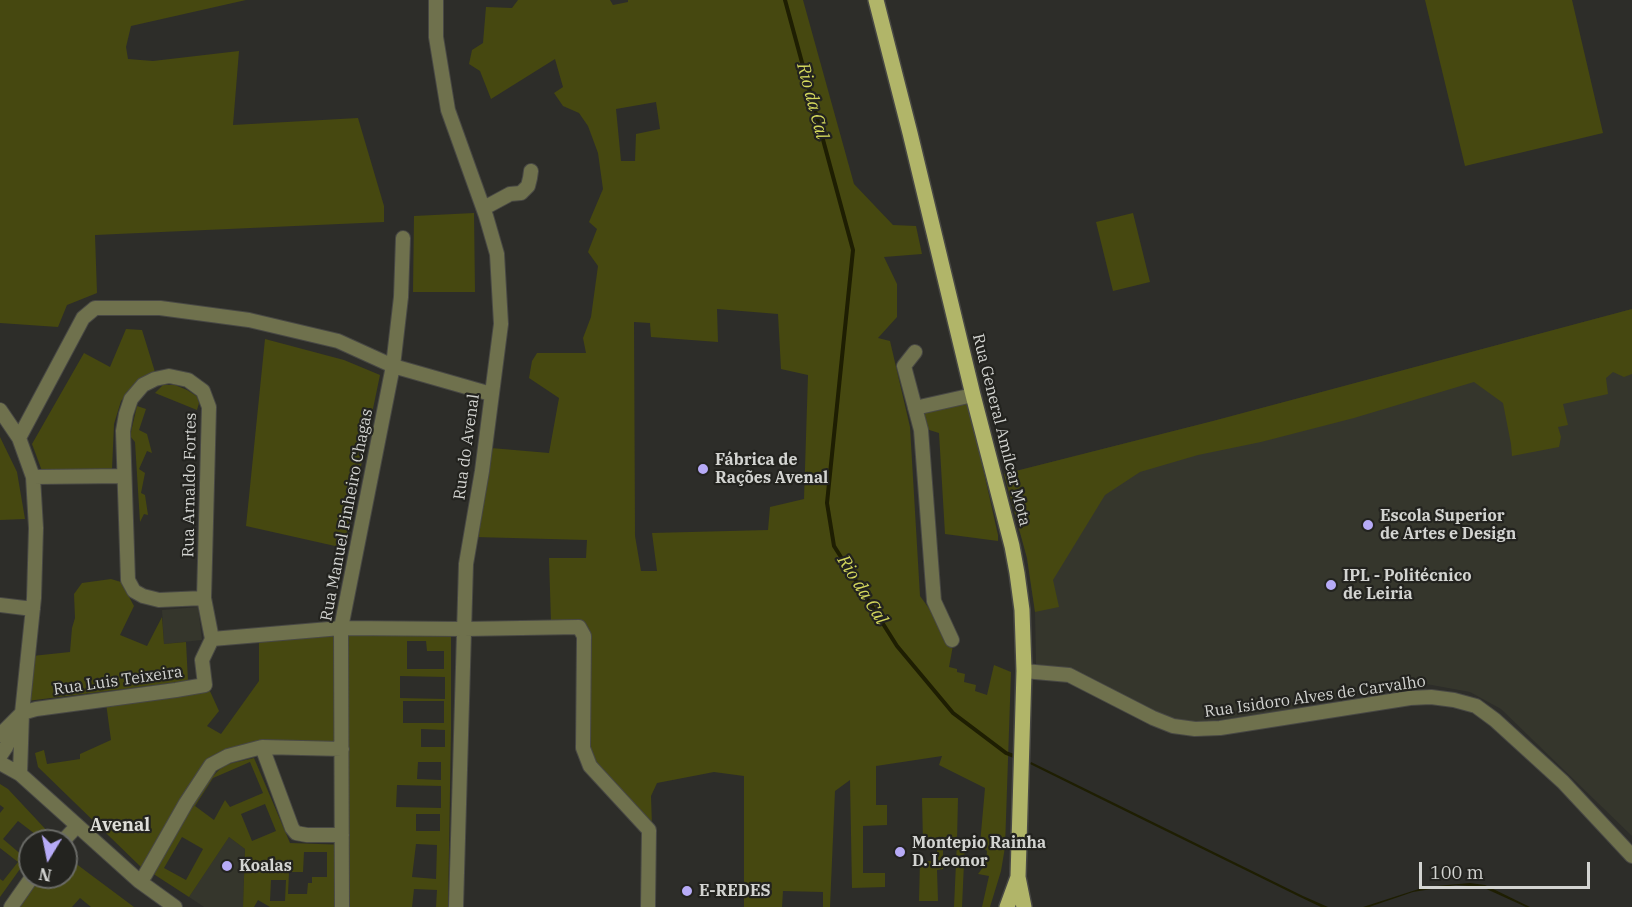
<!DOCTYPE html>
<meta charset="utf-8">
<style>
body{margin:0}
#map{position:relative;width:1632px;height:907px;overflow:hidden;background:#2d2d29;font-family:"IBM Plex Serif",serif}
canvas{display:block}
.north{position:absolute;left:18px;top:829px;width:60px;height:60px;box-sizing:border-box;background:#23231f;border:2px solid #696a66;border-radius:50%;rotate:190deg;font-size:16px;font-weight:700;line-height:24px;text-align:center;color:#d3d4d1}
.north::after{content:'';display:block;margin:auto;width:21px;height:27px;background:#b7abf7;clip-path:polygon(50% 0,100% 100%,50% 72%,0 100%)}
.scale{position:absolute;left:1419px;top:862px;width:171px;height:27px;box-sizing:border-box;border:3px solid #d3d4d1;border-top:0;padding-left:8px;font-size:18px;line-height:21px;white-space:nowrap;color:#d3d4d1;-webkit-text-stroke:4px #23231f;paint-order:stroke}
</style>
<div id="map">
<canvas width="1632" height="907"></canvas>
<div class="north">N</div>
<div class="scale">100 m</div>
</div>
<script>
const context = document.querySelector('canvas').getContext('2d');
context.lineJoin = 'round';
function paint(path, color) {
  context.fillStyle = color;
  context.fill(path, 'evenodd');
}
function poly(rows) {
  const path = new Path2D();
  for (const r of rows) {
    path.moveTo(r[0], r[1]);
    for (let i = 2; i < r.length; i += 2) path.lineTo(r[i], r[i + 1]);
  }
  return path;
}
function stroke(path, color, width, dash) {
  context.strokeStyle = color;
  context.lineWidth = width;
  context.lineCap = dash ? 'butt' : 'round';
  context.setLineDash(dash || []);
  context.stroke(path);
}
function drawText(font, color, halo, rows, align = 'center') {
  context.font = font + ' "IBM Plex Serif",serif';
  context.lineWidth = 4.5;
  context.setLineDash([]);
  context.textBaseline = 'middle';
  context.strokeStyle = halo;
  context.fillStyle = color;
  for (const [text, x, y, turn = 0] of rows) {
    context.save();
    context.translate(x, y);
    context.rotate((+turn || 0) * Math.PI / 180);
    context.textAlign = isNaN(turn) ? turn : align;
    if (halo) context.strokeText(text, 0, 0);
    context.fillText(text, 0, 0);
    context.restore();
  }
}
paint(poly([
 [1632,309,1632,836,1501,709,1470,692,1426,684,1363,692,1276,712,1217,720,1191,722,1171,719,1123,696,1096,680,1067,668,1036,664,1035,612,1027,558,1004,474,1213,421],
 [198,607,202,640,164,644,162,610],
 [229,837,245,849,243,907,204,907,189,897]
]), '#35362c');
paint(poly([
 [0,0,246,0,131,26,126,47,128,59,153,61,239,51,233,125,358,118,384,206,384,222,95,235,97,293,67,305,58,327,0,323],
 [518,0,610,0,613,5,628,2,628,0,803,0,854,184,893,225,916,226,922,254,884,257,897,284,897,317,878,338,890,341,910,427,920,596,952,640,954,640,949,667,957,669,957,672,965,674,964,682,976,685,975,691,987,695,994,665,1011,672,1005,847,1001,871,990,907,982,907,989,876,978,874,986,863,987,851,980,844,985,788,939,765,942,756,876,766,876,805,887,805,887,825,863,826,863,873,885,873,885,887,852,888,850,780,835,791,830,907,823,907,823,892,783,891,782,907,744,907,744,776,714,772,657,783,651,796,652,826,593,763,588,747,588,635,551,622,549,558,586,558,587,540,475,537,491,448,549,453,559,398,529,378,532,361,537,353,586,353,583,338,591,317,598,266,588,252,597,229,589,222,603,189,598,153,588,126,579,113,563,106,554,93,563,87,555,59,491,99,480,71,469,64,472,50,483,43,486,7,512,8],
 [656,102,660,129,636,134,635,161,621,161,616,109],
 [717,309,778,314,781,369,808,375,804,499,770,507,768,530,652,533,657,571,641,571,635,536,634,322,650,323,651,337,718,342],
 [1425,0,1572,0,1603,133,1465,166],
 [474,213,475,292,413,292,414,216],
 [1133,213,1150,282,1113,291,1096,222],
 [1632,309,1632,374,1624,377,1613,372,1606,378,1608,394,1563,404,1568,425,1558,427,1561,437,1559,447,1512,456,1511,444,1503,403,1474,382,1354,418,1261,442,1198,455,1140,472,1105,495,1053,580,1059,607,1035,612,1027,558,1004,474,1213,421],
 [126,329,142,330,155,372,128,393,121,401,114,424,112,469,42,471,32,444,84,353,110,367],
 [265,339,344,360,380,375,344,548,246,526],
 [163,385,175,385,187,390,198,397,199,403,197,410,155,393],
 [968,402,998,535,998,541,945,534,939,433,923,428,920,414],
 [137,406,146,409,139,430,147,434,152,453,147,451,139,469,145,473,141,493,145,495,148,515,144,514,140,522,135,442,130,436],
 [0,437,17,472,25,519,0,520],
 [111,579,121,582,134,606,120,635,147,646,162,617,164,644,186,642,188,681,27,701,32,656,70,652,72,628,75,618,74,594,82,583],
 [339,631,340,746,226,754,143,869,38,767,35,753,44,750,47,764,80,759,80,754,111,740,106,703,209,689,219,711,207,726,221,734,259,681,259,639],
 [348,635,451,636,451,731,448,907,436,907,437,890,414,889,412,907,270,907,258,900,254,907,243,907,245,849,229,837,189,897,152,873,203,786,224,765,254,758,290,843,347,845],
 [407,641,426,641,427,651,444,651,444,669,407,669],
 [400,676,445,677,445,699,400,698],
 [403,701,444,701,444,723,403,723],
 [421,729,445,730,445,747,421,747],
 [250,762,263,793,230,807,225,800,214,820,195,806,213,778],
 [418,762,441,762,441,780,417,779],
 [397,785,441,786,441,808,396,807],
 [265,804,276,831,252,841,241,814],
 [416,814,440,814,440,831,416,831],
 [182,837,203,849,186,880,164,868],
 [416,844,437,845,436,879,412,877],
 [304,852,327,852,327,877,312,877,312,883,308,883,307,894,288,894,289,872,303,872],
 [271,880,286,880,285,901,270,901],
 [0,784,8,789,50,834,43,841,36,841,39,837,18,821,3,839,23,856,30,848,30,855,0,897,0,879,3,881,18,862,0,848,0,813,4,808,0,805],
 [922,798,958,798,957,841,965,841,962,907,954,907,957,841,943,841,943,869,937,870,938,901,919,901,920,861,937,861,937,842,923,843],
 [66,859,71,860,134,907,91,907,80,898,72,907,19,907,32,889,43,877,66,877]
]), '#464810');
paint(poly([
 [1031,762,1303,896,1328,907,1321,907,1300,897,1115,806,1030,764],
 [1470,883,1485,885,1530,907,1526,907,1482,887,1456,885,1413,892,1369,907,1363,907,1425,887]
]), '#1e1e02');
stroke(poly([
 [785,0,853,250,827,503,834,546,897,646,953,713,1006,753,1019,758]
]), '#1e1e02', 4);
const minor = poly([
 [436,0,436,37,448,110,486,216,497,254,501,324,482,471,466,564,456,907],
 [484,208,510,194,521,193,528,186,530,178,531,171],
 [915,352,904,366,921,430,934,601,952,640],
 [915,408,973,395],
 [0,410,19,438,33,477,36,528,34,598,22,713,20,774],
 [19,438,83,318,95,308,160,308,249,320,338,341,393,366,491,394],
 [33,477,124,476],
 [204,598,159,600,143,596,134,591,128,580,123,431,126,414,131,399,143,385,155,379,169,376,188,380,203,391,209,407,204,598,212,639],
 [0,605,33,609],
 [212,639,341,628,464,629,579,627,584,636,583,748,590,766,649,830,648,907],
 [1024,671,1069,675,1153,718,1173,726,1195,729,1220,728,1410,698,1431,697,1454,700,1476,706,1495,720,1563,782,1632,856],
 [0,735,22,713,36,709,176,690,205,685,202,660,212,639],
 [342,749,262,747,292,828,296,833,307,835,342,835],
 [0,756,6,747,17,723],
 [0,763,20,774,139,881,175,907],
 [63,841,77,826],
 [139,881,145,875,186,803,211,765,228,756,262,747],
 [11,907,32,877],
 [342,907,341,628,393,366,401,297,403,238]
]);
const major = poly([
 [876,0,910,133,973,395,1012,546,1017,573,1022,610,1024,671,1018,877,1024,907],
 [1007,907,1018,877]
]);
stroke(minor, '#484844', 16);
stroke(major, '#484844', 18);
stroke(minor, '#6f714d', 14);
stroke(major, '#b1b569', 15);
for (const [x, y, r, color] of [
 [703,469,6,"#b7abf7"],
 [1368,525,6,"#b7abf7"],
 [1331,585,6,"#b7abf7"],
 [900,852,6,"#b7abf7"],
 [227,866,6,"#b7abf7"],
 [687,891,6,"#b7abf7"]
]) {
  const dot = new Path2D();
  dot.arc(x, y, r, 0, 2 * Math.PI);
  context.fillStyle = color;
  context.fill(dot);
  stroke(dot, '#23231f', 2);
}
drawText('16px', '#d3d4d1', '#23231f', [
 ["Rua General Amílcar Mota",1001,430,76],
 ["Rua do Avenal",467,447,-82],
 ["Rua Arnaldo Fortes",190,485,-89],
 ["Rua Manuel Pinheiro Chagas",347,515,-79],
 ["Rua Luis Teixeira",118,681,-8],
 ["Rua Isidoro Alves de Carvalho",1315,697,-8]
]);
drawText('bold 16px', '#d3d4d1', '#23231f', [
 ["Fábrica de",715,460],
 ["Rações Avenal",715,478],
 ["Escola Superior",1380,516],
 ["de Artes e Design",1380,534],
 ["IPL - Politécnico",1343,576],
 ["de Leiria",1343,594],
 ["Montepio Rainha",912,843],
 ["D. Leonor",912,861],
 ["Koalas",239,866],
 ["E-REDES",699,891]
], 'left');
drawText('italic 18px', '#d3d75c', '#23231f', [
 ["Rio da Cal",812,101,75],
 ["Rio da Cal",862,590,58]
]);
drawText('bold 18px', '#deded9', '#23231f', [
 ["Avenal",120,826]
]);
</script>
